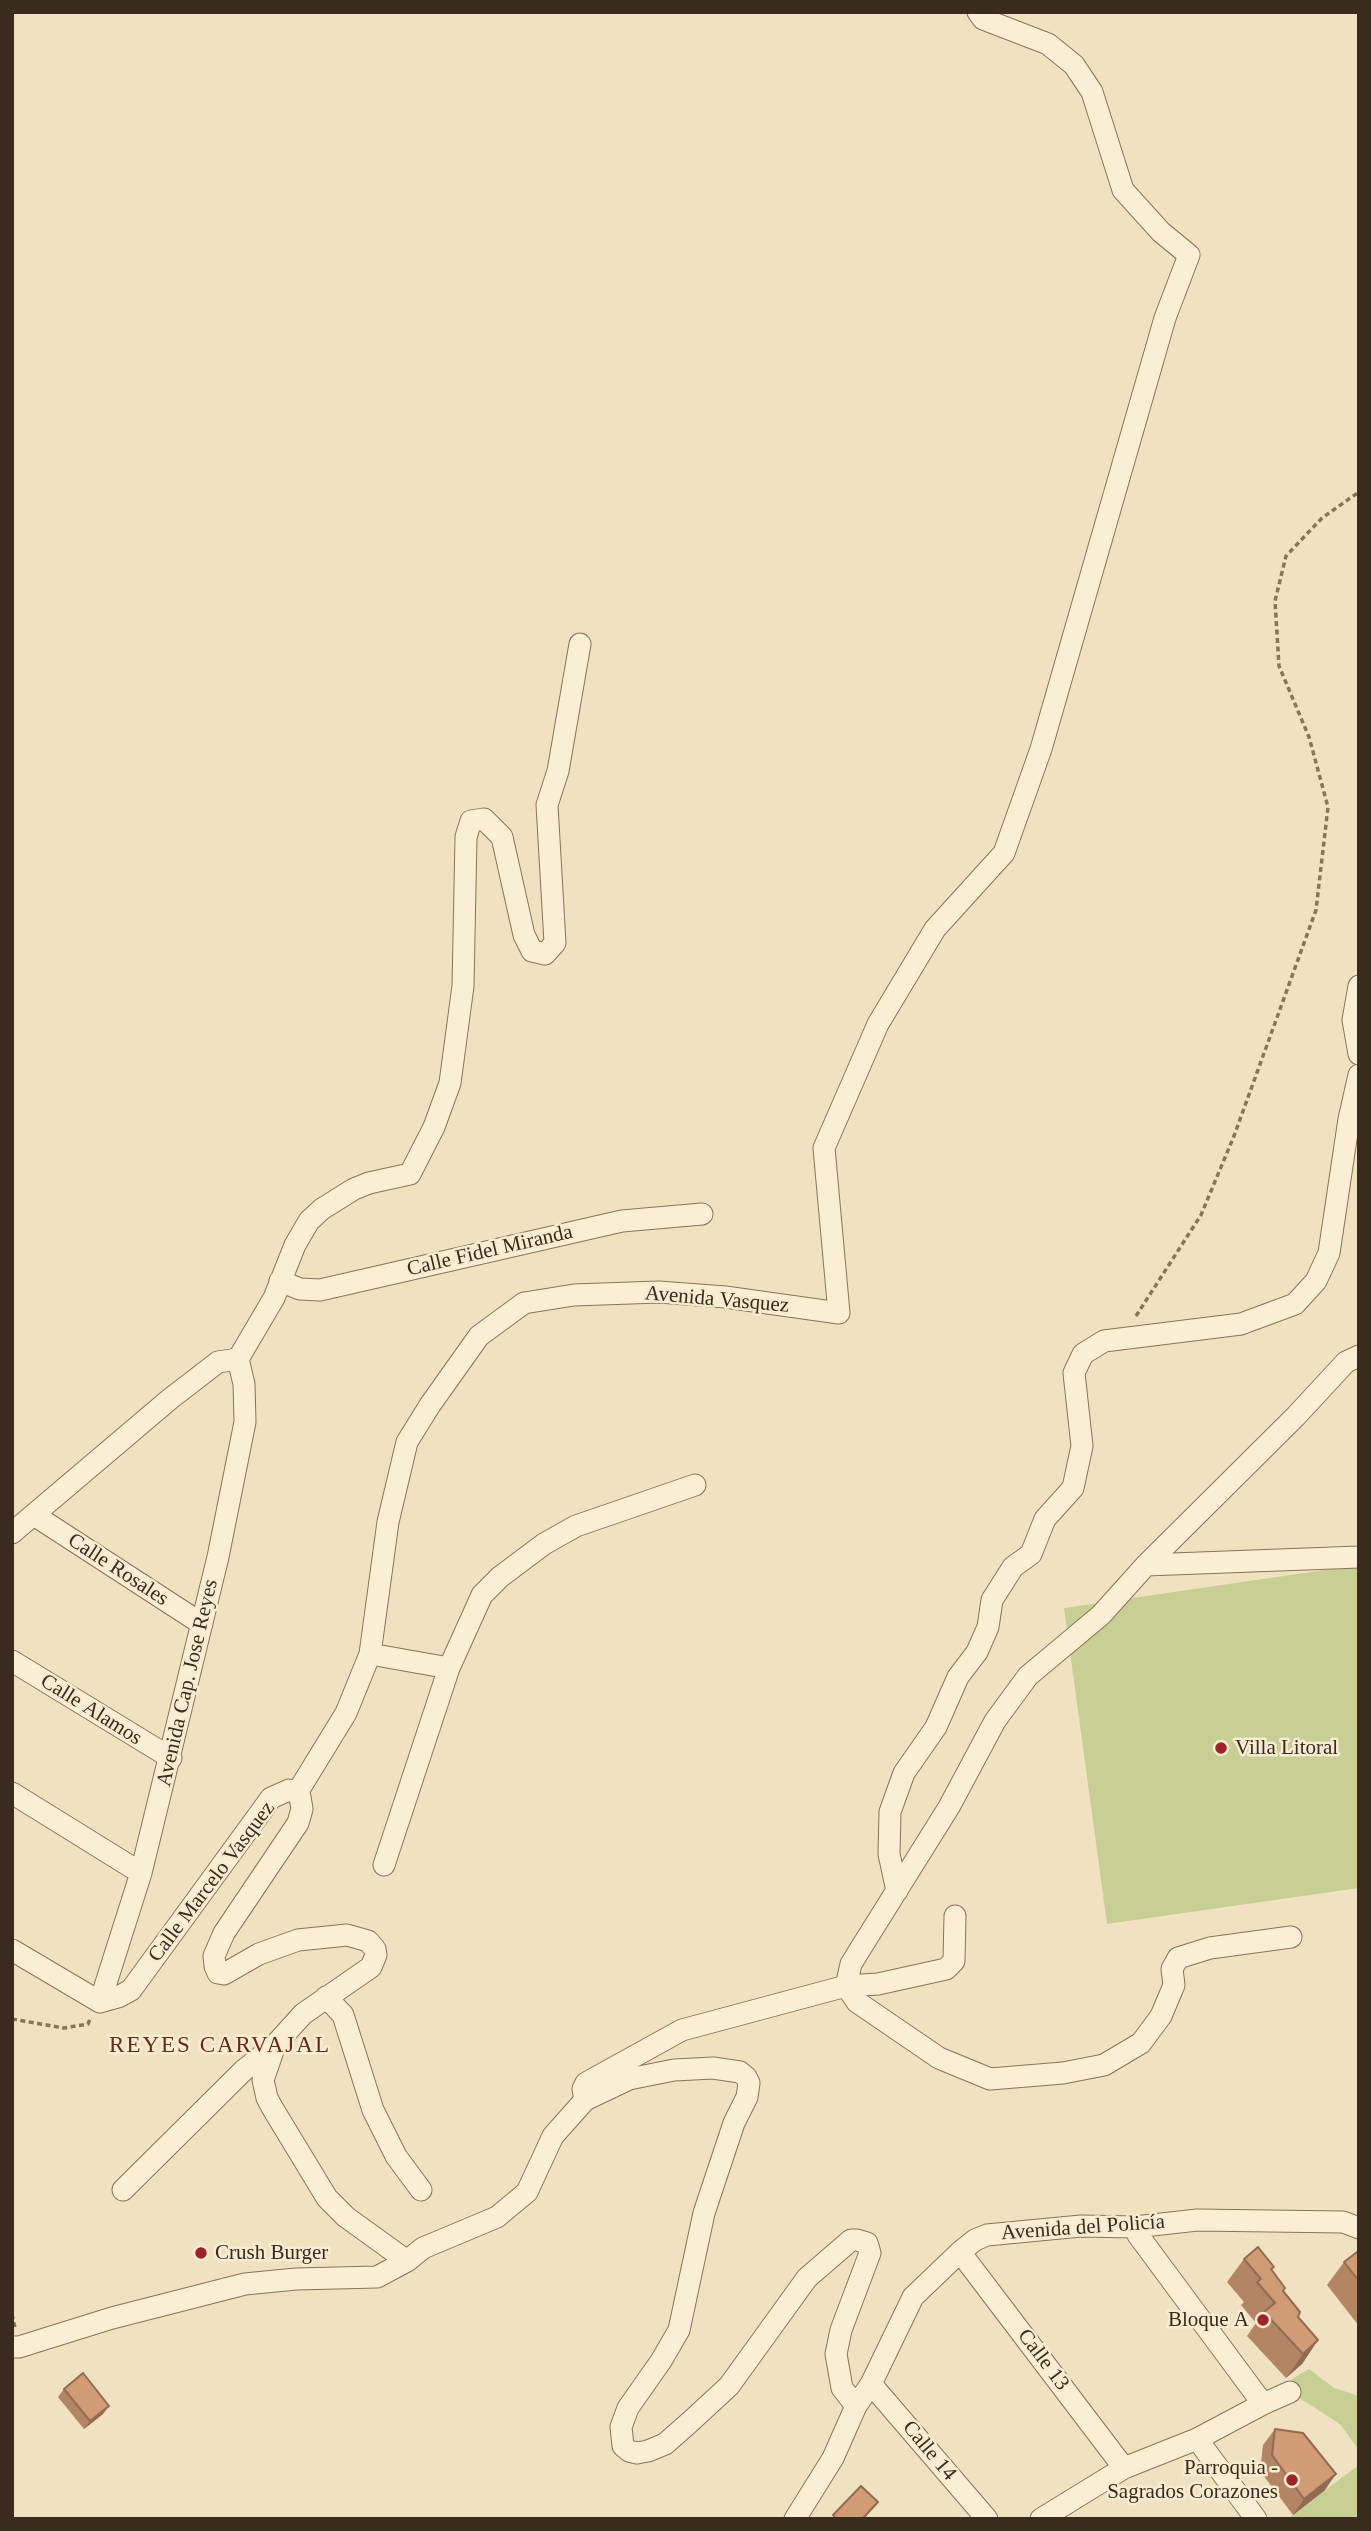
<!DOCTYPE html>
<meta charset="utf-8">
<style>
body{margin:0}
#map{position:relative;width:1371px;height:2531px;overflow:hidden;background:#f0e2c1;font-family:"Times New Roman",serif}
canvas{display:block}
.frame{position:absolute;inset:0;border:14px solid #392b1d;pointer-events:none}
</style>
<div id="map">
<canvas width="1371" height="2531"></canvas>
<div class="frame"></div>
</div>
<script>
const context = document.querySelector('canvas').getContext('2d');
context.lineJoin = 'round';
function paint(path, color) {
  context.fillStyle = color;
  context.fill(path, 'evenodd');
}
function poly(rows) {
  const path = new Path2D();
  for (const r of rows) {
    path.moveTo(r[0], r[1]);
    for (let i = 2; i < r.length; i += 2) path.lineTo(r[i], r[i + 1]);
  }
  return path;
}
function stroke(path, color, width, dash) {
  context.strokeStyle = color;
  context.lineWidth = width;
  context.lineCap = dash ? 'butt' : 'round';
  context.setLineDash(dash || []);
  context.stroke(path);
}
function drawText(font, color, halo, rows, align = 'center') {
  context.font = font + ' "Times New Roman",serif';
  context.lineWidth = 5;
  context.setLineDash([]);
  context.textBaseline = 'middle';
  context.strokeStyle = halo;
  context.fillStyle = color;
  for (const [text, x, y, turn = 0] of rows) {
    context.save();
    context.translate(x, y);
    context.rotate((+turn || 0) * Math.PI / 180);
    context.textAlign = isNaN(turn) ? turn : align;
    if (halo) context.strokeText(text, 0, 0);
    context.fillText(text, 0, 0);
    context.restore();
  }
}
paint(poly([
 [1359,1565,1359,1888,1107,1924,1064,1608],
 [1309,2369,1334,2388,1359,2396,1359,2450,1340,2424,1290,2392,1292,2379],
 [1359,2465,1359,2519,1287,2519,1325,2490]
]), '#c8cf94');
const minor = poly([
 [1359,986,1353,1020,1359,1054],
 [280,1281,300,1289,320,1290,622,1221,702,1214],
 [238,1359,274,1298,295,1245,309,1221,322,1209,354,1189,369,1183,410,1174,434,1127,450,1083,463,986,466,837,471,821,484,819,502,837,524,935,532,951,545,954,555,943,547,805,558,771,580,644],
 [34,1515,202,1624],
 [12,1533,170,1399,218,1362,238,1359],
 [1146,1565,1359,1557],
 [370,1654,449,1668],
 [12,1661,171,1758],
 [12,1793,141,1873],
 [297,1793,346,1713,370,1654,388,1522,407,1442,430,1405,479,1336,524,1303,574,1295,659,1292,725,1297,839,1313,824,1148,878,1024,935,929,1004,853,1041,749,1165,318,1189,255,1161,232,1123,190,1092,92,1074,65,1048,44,983,19,978,12],
 [384,1865,449,1668,482,1595,500,1577,544,1544,576,1526,695,1485],
 [897,1891,889,1854,890,1812,904,1773,936,1727,958,1677,977,1652,988,1627,992,1600,1013,1567,1031,1554,1045,1519,1073,1488,1082,1446,1074,1373,1083,1354,1104,1341,1241,1324,1295,1304,1316,1281,1329,1253,1349,1119,1359,1075],
 [955,1916,954,1961,946,1969,878,1984,846,1986,857,2002,939,2058,990,2079,1063,2073,1104,2065,1141,2043,1161,2016,1174,1985,1172,1969,1178,1958,1210,1948,1291,1937],
 [12,1950,100,2002],
 [326,1997,343,2015,373,2110,396,2156,421,2190],
 [100,2002,118,1997,131,1990,271,1798,289,1790,297,1793,300,1797,302,1809,298,1823,224,1933,214,1956,215,1966,218,1973,224,1974,259,1954,298,1940,347,1935,368,1941,375,1949,376,1955,371,1967,303,2014,275,2045,263,2080,267,2098,273,2109,327,2198,346,2217,407,2261],
 [100,2002,141,1873,218,1557,245,1422,244,1384,238,1359],
 [585,2100,583,2089,586,2083,682,2030,846,1986,851,1964,864,1943,949,1807,995,1721,1028,1676,1101,1615,1146,1565,1296,1416,1346,1362,1359,1356],
 [123,2190,244,2070,274,2046],
 [1135,2227,1138,2235,1263,2404],
 [960,2252,1124,2468],
 [12,2347,19,2347,112,2318,245,2284,296,2279,377,2277,407,2261,423,2248,497,2217,527,2192,553,2136,585,2100,629,2079,674,2070,713,2068,740,2072,746,2077,749,2083,747,2097,734,2123,704,2213,679,2330,661,2361,628,2408,621,2427,623,2446,629,2451,637,2453,648,2451,665,2444,690,2422,729,2386,807,2278,851,2240,857,2240,867,2243,870,2253,841,2330,836,2354,842,2388,856,2406],
 [871,2384,987,2519],
 [1197,2439,1256,2519],
 [795,2519,833,2458,856,2406,871,2384,913,2297,960,2252,975,2240,987,2235,1081,2226,1135,2227,1197,2220,1343,2222,1359,2228],
 [1041,2519,1124,2468,1197,2439,1263,2404,1290,2392]
]);
stroke(minor, '#8b7357', 23);
stroke(poly([
 [1136,1316,1201,1215,1234,1136,1316,910,1328,807,1309,737,1279,666,1275,601,1286,556,1322,518,1359,492],
 [12,2019,64,2028,88,2024,90,2019],
 [12,2314,15,2328]
]), '#8b7357', 3.5, [5, 3.5]);
stroke(minor, '#faefd5', 21);
paint(poly([
 [1359,2254,1359,2326,1327,2285,1344,2262],
 [1244,2259,1271,2270,1298,2317,1318,2340,1302,2364,1286,2378,1247,2336,1256,2323,1241,2305,1244,2302,1227,2282],
 [64,2389,103,2414,84,2429,58,2397],
 [1275,2429,1325,2490,1293,2515,1260,2471,1263,2445]
]), '#b38565');
paint(poly([
 [1318,2340,1302,2364,1286,2378,1303,2354],
 [109,2406,103,2414,84,2429,90,2421],
 [1336,2474,1325,2490,1293,2515,1304,2499],
 [878,2502,864,2519,862,2519]
]), '#926c52');
const building = poly([
 [1258,2247,1274,2267,1271,2269,1285,2288,1283,2291,1300,2312,1298,2317,1318,2340,1303,2354,1264,2312,1275,2303,1257,2282,1261,2279,1244,2259,1258,2247],
 [1357,2252,1359,2254,1359,2281,1344,2262,1357,2252],
 [83,2373,109,2406,90,2421,64,2389,83,2373],
 [1275,2429,1303,2433,1336,2474,1304,2499,1272,2455,1275,2429],
 [861,2486,878,2502,862,2519,836,2519,833,2515,861,2486]
]);
paint(building, '#d09b75');
stroke(building, '#926c52', 2);
for (const [x, y, r, color] of [
 [1221,1748,7,"#9d2425"],
 [201,2253,7,"#9d2425"],
 [1263,2320,7,"#9d2425"],
 [1292,2480,7,"#9d2425"]
]) {
  const dot = new Path2D();
  dot.arc(x, y, r, 0, 2 * Math.PI);
  context.fillStyle = color;
  context.fill(dot);
  stroke(dot, '#f7ecd1', 2.5);
}
drawText('21px', '#392b1d', '#f7ecd1', [
 ["Calle Fidel Miranda",490,1251,-13],
 ["Avenida Vasquez",717,1300,5],
 ["Calle Rosales",118,1570,33],
 ["Avenida Cap. Jose Reyes",188,1683,-77],
 ["Calle Alamos",91,1710,32],
 ["Calle Marcelo Vasquez",212,1882,-53],
 ["Avenida del Policía",1083,2228,-4],
 ["Calle 13",1043,2360,53],
 ["Calle 14",929,2451,50]
]);
drawText('21px', '#392b1d', '#f7ecd1', [
 ["Villa Litoral",1235,1748],
 ["Crush Burger",215,2253],
 ["Bloque A",1249,2320,"right"],
 ["Parroquia -",1278,2468,"right"],
 ["Sagrados Corazones",1278,2492,"right"]
], 'left');
context.letterSpacing = '2px';
drawText('23px', '#682a1a', '#f7ecd1', [
 ["REYES CARVAJAL",220,2046]
]);
context.letterSpacing = '0px';
</script>
